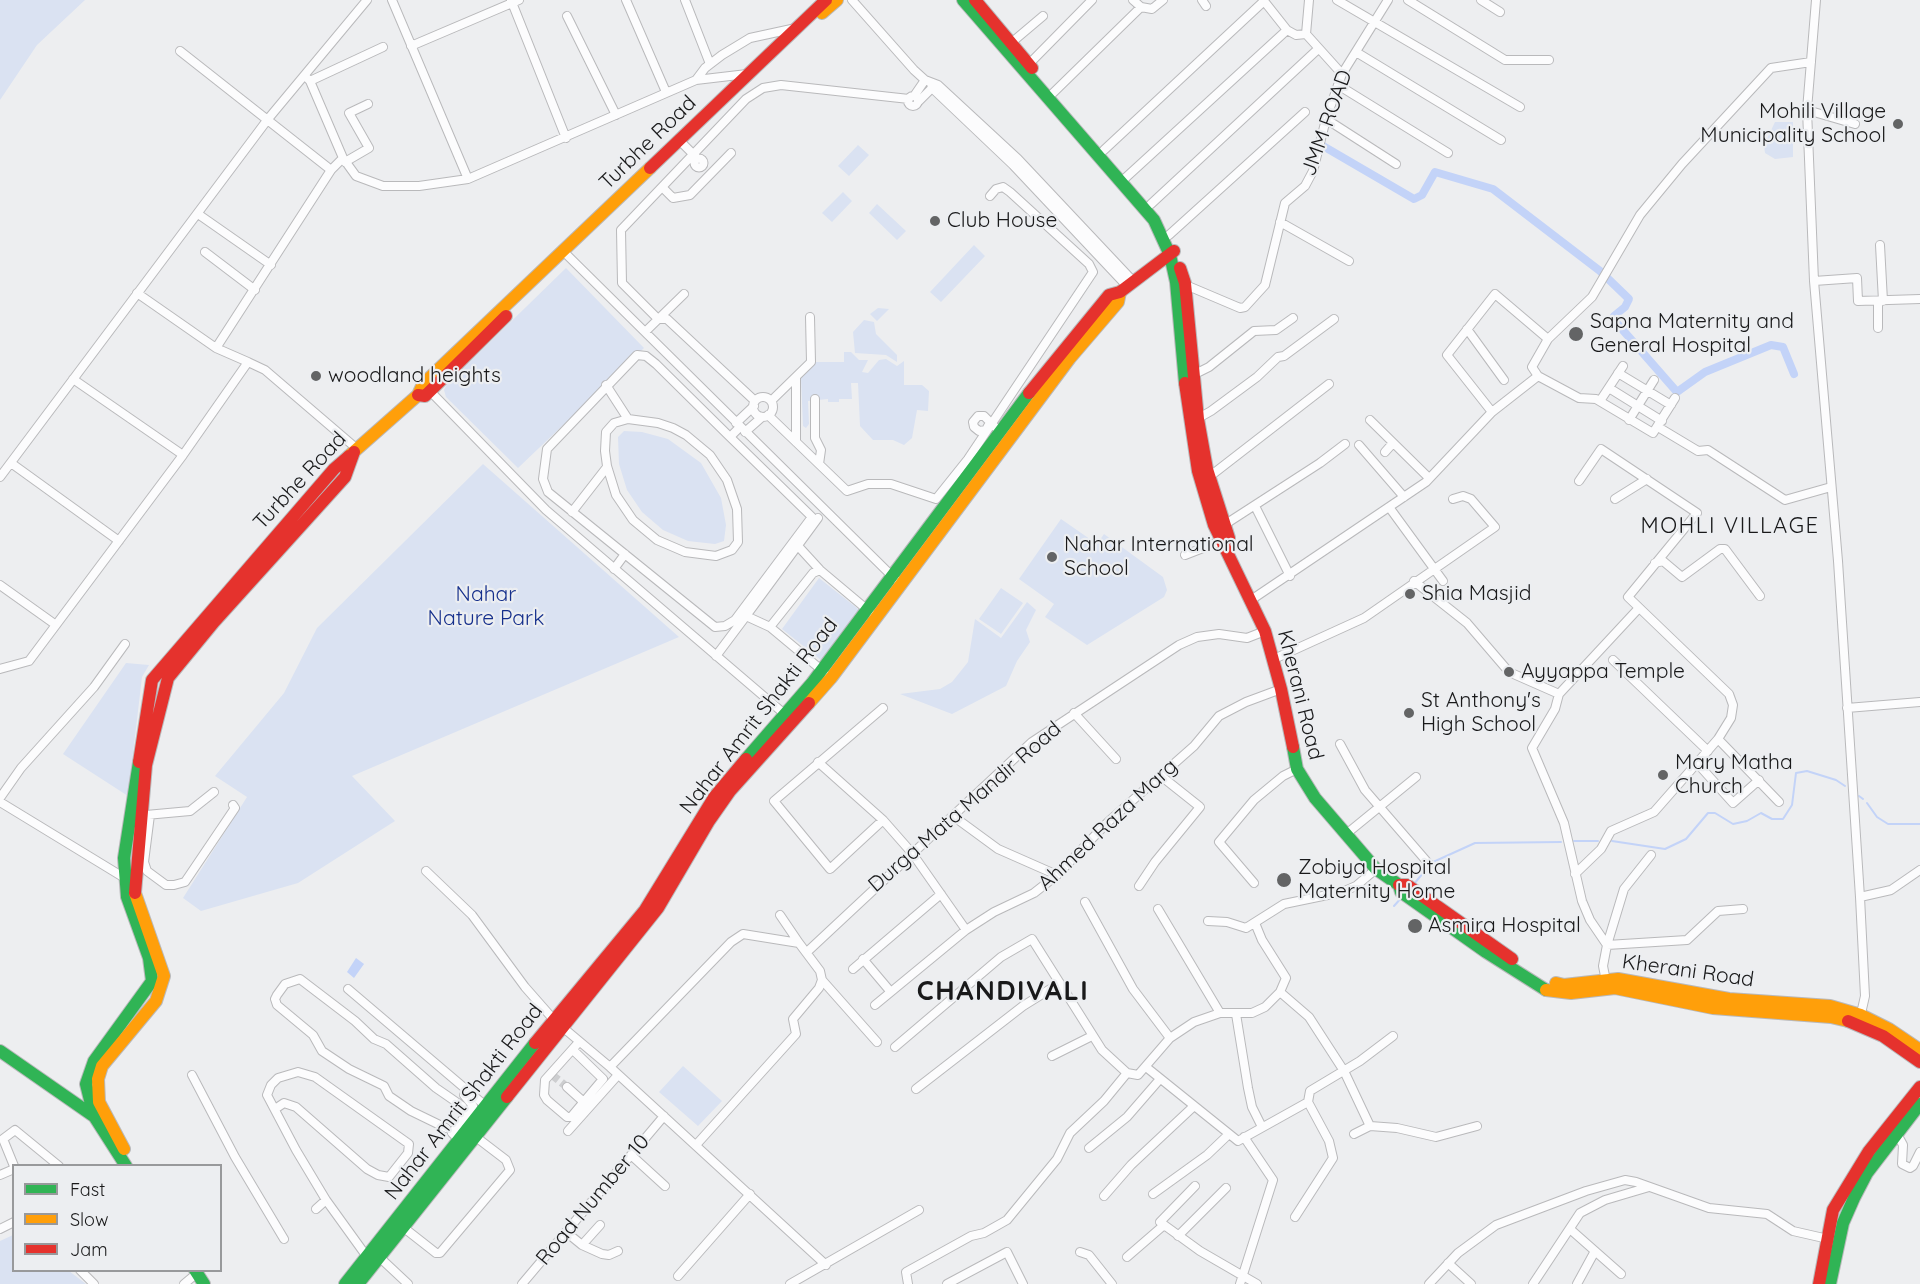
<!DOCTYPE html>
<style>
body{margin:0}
#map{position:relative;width:1920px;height:1284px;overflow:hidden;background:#edeef0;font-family:Quicksand,sans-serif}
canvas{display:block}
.legend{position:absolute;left:12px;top:1164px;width:210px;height:108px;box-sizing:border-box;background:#eceef1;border:2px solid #98999b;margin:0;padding:8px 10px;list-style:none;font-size:18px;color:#19191a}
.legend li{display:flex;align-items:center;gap:12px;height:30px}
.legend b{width:30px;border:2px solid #98999b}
</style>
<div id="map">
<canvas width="1920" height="1284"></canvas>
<ul class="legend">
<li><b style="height:8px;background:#30b455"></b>Fast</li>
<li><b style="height:8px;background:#ff9f0a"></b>Slow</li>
<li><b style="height:8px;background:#e5322d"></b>Jam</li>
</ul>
</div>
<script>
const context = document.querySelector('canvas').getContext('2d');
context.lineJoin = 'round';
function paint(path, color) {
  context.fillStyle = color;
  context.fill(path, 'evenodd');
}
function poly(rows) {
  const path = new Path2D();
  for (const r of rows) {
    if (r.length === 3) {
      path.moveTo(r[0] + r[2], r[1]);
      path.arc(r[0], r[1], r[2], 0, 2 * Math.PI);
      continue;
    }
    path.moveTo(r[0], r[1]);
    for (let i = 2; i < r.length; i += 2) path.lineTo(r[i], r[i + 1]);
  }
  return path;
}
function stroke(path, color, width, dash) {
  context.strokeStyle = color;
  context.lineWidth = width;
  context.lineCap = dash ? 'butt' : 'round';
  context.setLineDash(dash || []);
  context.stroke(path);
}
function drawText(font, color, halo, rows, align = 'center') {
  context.font = font + ' Quicksand,sans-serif';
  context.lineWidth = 4.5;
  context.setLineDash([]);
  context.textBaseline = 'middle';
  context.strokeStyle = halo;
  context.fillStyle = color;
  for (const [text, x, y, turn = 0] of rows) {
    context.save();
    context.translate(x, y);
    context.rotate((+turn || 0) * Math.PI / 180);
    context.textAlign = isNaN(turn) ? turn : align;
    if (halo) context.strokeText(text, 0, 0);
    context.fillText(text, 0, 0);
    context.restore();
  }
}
paint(poly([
 [0,0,85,0,37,45,0,100],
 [1775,122,1793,122,1793,157,1775,159,1765,153,1764,145],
 [858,145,869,155,849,176,838,166],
 [843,192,852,201,832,222,822,213],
 [877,204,906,231,897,240,869,213],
 [974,245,985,256,941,302,930,292],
 [566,268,644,348,518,468,446,397,444,390,447,384],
 [878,308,889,309,877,321,870,314],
 [864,320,874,322,876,334,897,355,897,362,886,355,855,353,853,332],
 [844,352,851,352,859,360,868,360,862,372,868,373,879,360,886,359,897,366,904,361,904,385,922,385,929,391,928,411,917,410,912,438,904,445,893,440,873,440,860,426,858,383,851,383,852,399,839,399,839,402,828,402,828,399,808,401,809,424,806,428,803,426,801,378,816,362,844,362],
 [624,431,642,432,668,439,701,463,721,498,726,525,724,541,715,544,688,541,663,530,642,512,627,490,619,464,618,437],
 [483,464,679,637,352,776,395,821,298,883,201,911,183,898,247,797,215,776,284,693,317,628],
 [1061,519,1097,544,1104,534,1163,577,1167,590,1164,597,1087,645,1045,617,1054,604,1019,579],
 [819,578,862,612,826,664,782,629],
 [1001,588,1023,603,1001,634,979,619],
 [1027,602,1036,610,1026,630,1030,642,1017,661,1006,686,952,714,900,694,940,689,952,682,968,662,975,619,1001,638],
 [126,663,149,665,142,677,128,796,63,754],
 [683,1066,722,1101,698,1126,659,1092],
 [13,1235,14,1270,69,1271,86,1284,0,1284,0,1241]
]), '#dae2f2');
paint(poly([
 [356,958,364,964,354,978,347,972]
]), '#c3d3f8');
stroke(poly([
 [1859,796,1863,799],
 [1867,803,1877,817,1888,824,1920,824],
 [1574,841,1598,841],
 [1612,841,1665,849,1686,839,1708,813,1715,813,1733,824,1747,821,1761,813,1772,819,1783,819,1792,805,1796,773,1807,771,1836,780,1845,786],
 [1431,863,1475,843,1561,842],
 [1414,884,1428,867],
 [1394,906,1402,897]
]), '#c3d3f8', 2);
stroke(poly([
 [1323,146,1414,199,1422,195,1435,172,1493,189,1600,271,1629,299,1625,307,1614,316,1614,320,1677,392,1705,372,1771,345,1783,347,1794,374]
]), '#c3d3f8', 8);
stroke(poly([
 [552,1075,567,1087]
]), '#cdced0', 8, [8, 4]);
const street = poly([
 [392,0,468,179],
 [511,0,566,138],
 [626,0,666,92],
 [685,0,710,64],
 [852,0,914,70,925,80,938,85,1018,159,1132,280],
 [1133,0,1141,7,1152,9,1163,0],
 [1202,0,1206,6],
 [1309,0,1306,34,1342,74],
 [1337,0,1520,107],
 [1408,0,1505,60,1549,60],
 [1481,0,1500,12],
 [1816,0,1807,110,1814,281,1838,561,1860,897,1865,996,1860,1018],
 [567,16,616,115],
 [1011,43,1043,16],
 [411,46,519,0],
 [180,51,331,170],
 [1356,52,1501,140],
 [1029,64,1092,0],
 [305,76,310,81,343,158,356,176,383,186,419,186,468,179,696,80,747,74],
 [696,80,705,68,722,55,750,38,796,28],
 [310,81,383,47],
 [931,83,932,88,1013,165,1126,285],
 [1338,85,1448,153],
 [1053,93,1141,7],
 [914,96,925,80],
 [913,101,5],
 [919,101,932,88],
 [1807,110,1855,124],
 [1326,119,1396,164],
 [679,140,697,158],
 [1104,150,1264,1,1287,30],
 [699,163,4.5],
 [345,162,369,148,349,113,368,104],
 [1122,181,1287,30,1296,35,1306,34],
 [662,187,673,198,690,195,731,153],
 [1151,204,1317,50],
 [198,214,271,265],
 [1280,222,1349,261],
 [1169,235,1305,112],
 [1880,245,1883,301],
 [563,251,896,580],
 [205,252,255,290],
 [1814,281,1857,278,1858,301,1920,299],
 [1181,283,1240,308,1245,307,1265,285,1285,203,1305,186,1313,171,1326,119,1342,74,1388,0],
 [137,293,216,348,331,170,343,158],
 [1878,301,1878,328],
 [1467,329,1504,380],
 [645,332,684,294],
 [216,348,248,362],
 [1618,373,1671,405],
 [1191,376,1209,367,1254,331,1276,330,1293,318],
 [1538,376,1579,398,1596,399,1653,433,1675,398],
 [796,378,796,442],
 [73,379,183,455],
 [606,385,628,419],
 [1609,388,1662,421],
 [428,389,546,510,788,717],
 [763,407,10],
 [815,399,815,438,821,450,819,464],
 [755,401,667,319,658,319,622,283,621,230,746,99,763,88,781,85,909,99],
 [771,401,811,362,810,317],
 [1600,401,1623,366],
 [1492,412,1447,355,1495,294,1548,339],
 [768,415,847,491,868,484,891,484,936,499,968,459,1093,272,1089,264,1010,192,1003,187,996,189,990,196],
 [628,419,658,423,673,428,686,435,710,455,727,480,737,509,738,542,732,550,716,556,685,552,657,540,633,520,616,495,607,466,605,451,606,432,614,423,628,419],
 [1195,420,1211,411,1257,377,1278,357,1284,356,1334,319],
 [1370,420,1429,478],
 [1629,420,1654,380],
 [736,423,754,406],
 [988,426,986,430,979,431,974,427,973,422,978,416,984,416,995,427],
 [1658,427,1698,451,1708,450,1785,500,1831,487],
 [745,432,762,417],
 [730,437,812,517,735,620,725,626,715,627,548,492,543,479,547,449,637,355,646,356,656,364,730,437,740,427],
 [1359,445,1404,497],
 [1385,452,1393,443],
 [11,463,119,541],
 [0,477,268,119,367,0],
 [1209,477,1329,384],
 [1579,481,1601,449,1697,513,1628,597,1729,694,1733,705,1731,718,1718,739,1779,802],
 [1615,499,1647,479],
 [1255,506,1290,576],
 [1389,507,1443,581],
 [572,512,607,467],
 [1221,527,1320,463,1345,444],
 [798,546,820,570,870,612],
 [1185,555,1226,539],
 [1655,563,1663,561,1682,577,1720,549,1725,549,1760,596],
 [614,569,625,554],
 [1414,581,1467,623,1509,672,1559,694],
 [0,585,56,625],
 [1251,600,1426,482,1492,412,1538,376,1532,367,1548,339,1592,297,1640,215,1682,164,1771,68,1811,62],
 [746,616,818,518],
 [770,627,813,573,820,570],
 [716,656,746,616,770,627,824,672],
 [1274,659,1364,618,1495,527,1471,499,1463,496,1453,499],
 [1613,660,1708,751],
 [0,669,29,661,183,455,248,362,265,370,356,448],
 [883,708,774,801,830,869,883,820],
 [1847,708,1920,702],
 [1074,713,1116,759],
 [1718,739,1697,763,1733,803,1759,780],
 [1340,744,1365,790,1429,864],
 [818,762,883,820,912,853,966,930],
 [0,798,21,768,94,687,125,644],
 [0,802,128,880],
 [146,815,190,811,214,792],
 [150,815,144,862,147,871,166,885,174,885,185,882,235,808,233,805],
 [953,816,998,849,1057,875],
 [1345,835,1416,777],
 [1651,855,1624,889,1607,945,1687,940,1718,911,1743,909],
 [426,871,472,915,525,987,554,1020,610,1067,826,1265],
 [1575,874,1601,849,1611,831,1654,812,1697,763],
 [1254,883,1219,842,1254,800,1283,776,1297,769],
 [1139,886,1155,862,1200,807,1161,776],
 [1860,897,1891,890,1920,870],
 [1085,902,1133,989,1170,1038],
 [1158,909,1220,1013],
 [780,915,799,943],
 [1208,921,1227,922,1246,928,1284,904,1342,892,1356,886,1376,869],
 [807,952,1032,742,1179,645,1197,637,1219,634,1247,638,1265,631],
 [863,959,890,991],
 [853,969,941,894],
 [822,980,877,1042],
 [1607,986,1603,966,1607,945,1590,920,1582,901,1564,823,1532,748,1555,709,1559,694,1638,609],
 [348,989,488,1108],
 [1280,992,1309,1017,1344,1071,1370,1126],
 [875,1005,966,930,994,912,1034,893,1057,875,1108,822,1194,746,1219,716,1246,702,1281,689],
 [1236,1014,1248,1088,1252,1107,1262,1127],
 [895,1047,1001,957,1032,939,1102,1050,1127,1073,1138,1075,1170,1038,1194,1022,1220,1013,1252,1013,1265,1007,1280,992,1286,978,1262,940,1255,923],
 [573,1050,603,1079,571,1117,567,1117,547,1100,544,1095,545,1080,579,1042],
 [1052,1056,1092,1036],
 [610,1067,731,942,743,934,799,943,820,971,822,980,819,988,793,1019,796,1034,696,1145],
 [1146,1067,1238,1141,1308,1102,1310,1091,1360,1061,1393,1036],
 [192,1075,235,1157,284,1239],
 [567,1087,587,1105],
 [916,1089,1023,1006,1060,983],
 [275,1109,284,1103,296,1107,367,1169,378,1175,389,1177,408,1153,409,1144,315,1077,298,1072,278,1078,271,1085,267,1095,296,1150,326,1200,370,1261],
 [446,1128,411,1111,389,1096,384,1086,349,1069,322,1051,313,1035,277,1005,275,999,277,995,285,984,300,979,355,1021,374,1039,386,1044,436,1088,462,1106],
 [568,1131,618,1075],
 [1354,1134,1370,1126,1397,1128,1436,1137,1477,1126],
 [1897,1134,1903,1145,1902,1164,1910,1168,1913,1166,1920,1152],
 [459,1140,452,1133,473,1106,464,1095],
 [1089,1148,1127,1117,1160,1079],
 [631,1155,665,1186],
 [14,1166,3,1139,15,1130,59,1166],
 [0,1175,14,1169],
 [1195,1186,1160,1222,1200,1251,1257,1284],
 [1153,1194,1207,1155,1229,1134],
 [1104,1196,1131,1165,1194,1106],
 [316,1209,326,1200],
 [1295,1217,1333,1158,1329,1141,1308,1102],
 [399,1224,436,1253,440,1253,510,1170,506,1160,472,1134],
 [0,1229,14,1222],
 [1570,1229,1621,1274],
 [566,1232,582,1245,600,1225],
 [1178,1236,1226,1188],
 [582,1245,602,1254,609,1255,618,1251],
 [1080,1252,1089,1255,1112,1284],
 [376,1254,408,1284],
 [1127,1257,1164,1225],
 [1448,1263,1471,1284],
 [80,1270,94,1284],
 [678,1276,750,1194],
 [184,1284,196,1274],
 [522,1284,664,1116],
 [790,1284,919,1210],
 [908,1284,906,1272,971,1236,984,1233,1007,1220,1057,1159,1070,1133,1104,1101,1127,1073],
 [947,1284,1007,1252,1023,1284],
 [1240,1284,1273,1180,1244,1137],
 [1429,1284,1458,1253,1496,1225,1586,1191,1625,1180,1636,1182,1709,1208,1767,1214,1793,1231,1828,1239],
 [1533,1284,1580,1213,1605,1200,1649,1187],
 [1577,1284,1595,1251]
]);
const fast = poly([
 [963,0,1154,220,1170,255,1176,282,1185,383],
 [1293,747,1297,769,1315,798,1376,869,1399,885,1401,892,1486,952,1546,990],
 [746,759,812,683,1029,393],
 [0,1051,95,1117],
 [126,1166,94,1116,86,1084,94,1061,152,981,149,958,127,897,124,858,139,762],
 [195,1270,204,1284],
 [345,1284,535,1043],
 [358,1284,507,1097],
 [1830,1284,1843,1223,1854,1198,1867,1173,1920,1104]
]);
const slow = poly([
 [822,13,837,0],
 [349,456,418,395,423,384,650,168],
 [809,703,831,678,1070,358,1118,302,1120,292],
 [1556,983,1564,985,1618,979,1729,999,1830,1006,1861,1015,1889,1029,1920,1050],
 [1546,990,1571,993,1615,988,1713,1008,1831,1017,1848,1021],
 [124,1149,99,1102,98,1079,102,1066,156,1001,164,976,135,893]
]);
const jam = poly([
 [975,0,1032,68],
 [650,168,826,0],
 [1180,268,1185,283,1198,419,1207,469,1229,538],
 [1185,383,1198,471,1214,525,1265,631,1281,689,1293,747],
 [1029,393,1109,295,1120,292,1174,251],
 [418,395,425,396,506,316],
 [139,762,152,680,334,469,349,456],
 [1399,885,1407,885,1512,959],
 [135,893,146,765,168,678,214,622,345,477,354,452],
 [1848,1021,1883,1036,1920,1062],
 [535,1043,645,910,715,796,746,759],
 [507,1097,658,908,709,821,730,791,809,703],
 [1819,1284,1833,1210,1869,1151,1920,1087]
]);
stroke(street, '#b9b9bb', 10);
stroke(fast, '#b9b9bb', 14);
stroke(slow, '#b9b9bb', 14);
stroke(jam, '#b9b9bb', 14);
stroke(street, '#fcfcfd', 8);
stroke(fast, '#30b455', 12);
stroke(slow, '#ff9f0a', 12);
stroke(jam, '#e5322d', 12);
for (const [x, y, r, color] of [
 [1898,124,6,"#636465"],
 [935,221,6,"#636465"],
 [1576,334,8,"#636465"],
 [316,376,6,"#636465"],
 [1052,557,6,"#636465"],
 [1410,594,6,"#636465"],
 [1509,672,6,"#636465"],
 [1409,713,6,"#636465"],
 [1663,775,6,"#636465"],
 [1284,880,8,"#636465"],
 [1415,926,8,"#636465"]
]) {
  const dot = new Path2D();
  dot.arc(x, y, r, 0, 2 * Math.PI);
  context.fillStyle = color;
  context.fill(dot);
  stroke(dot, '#eceef1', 2);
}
drawText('21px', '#19191a', '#eceef1', [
 ["Mohili Village",1886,112,"right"],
 ["Municipality School",1886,136,"right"],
 ["Club House",947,221],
 ["Sapna Maternity and",1590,322],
 ["General Hospital",1590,346],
 ["woodland heights",328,376],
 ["Nahar International",1064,545],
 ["School",1064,569],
 ["Shia Masjid",1422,594],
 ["Ayyappa Temple",1521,672],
 ["St Anthony's",1421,701],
 ["High School",1421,725],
 ["Mary Matha",1675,763],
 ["Church",1675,787],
 ["Zobiya Hospital",1298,868],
 ["Maternity Home",1298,892],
 ["Asmira Hospital",1428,926]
], 'left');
drawText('21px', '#19191a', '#eceef1', [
 ["JMM ROAD",1327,123,-70],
 ["Turbhe Road",648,143,-44],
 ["Turbhe Road",300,481,-47],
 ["Kherani Road",1300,695,76],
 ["Nahar Amrit Shakti Road",759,716,-52],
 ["Durga Mata Mandir Road",965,807,-41],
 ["Ahmed Raza Marg",1108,825,-43],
 ["Kherani Road",1688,971,8],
 ["Nahar Amrit Shakti Road",464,1102,-52],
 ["Road Number 10",593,1200,-50]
]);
drawText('21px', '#152f8c', '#eceef1', [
 ["Nahar",486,595],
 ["Nature Park",486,619]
]);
context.letterSpacing = '1.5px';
drawText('22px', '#19191a', '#eceef1', [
 ["MOHLI VILLAGE",1730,526]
]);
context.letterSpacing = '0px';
context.letterSpacing = '1.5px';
drawText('bold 27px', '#19191a', '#eceef1', [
 ["CHANDIVALI",1003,992]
]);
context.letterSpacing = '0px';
</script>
